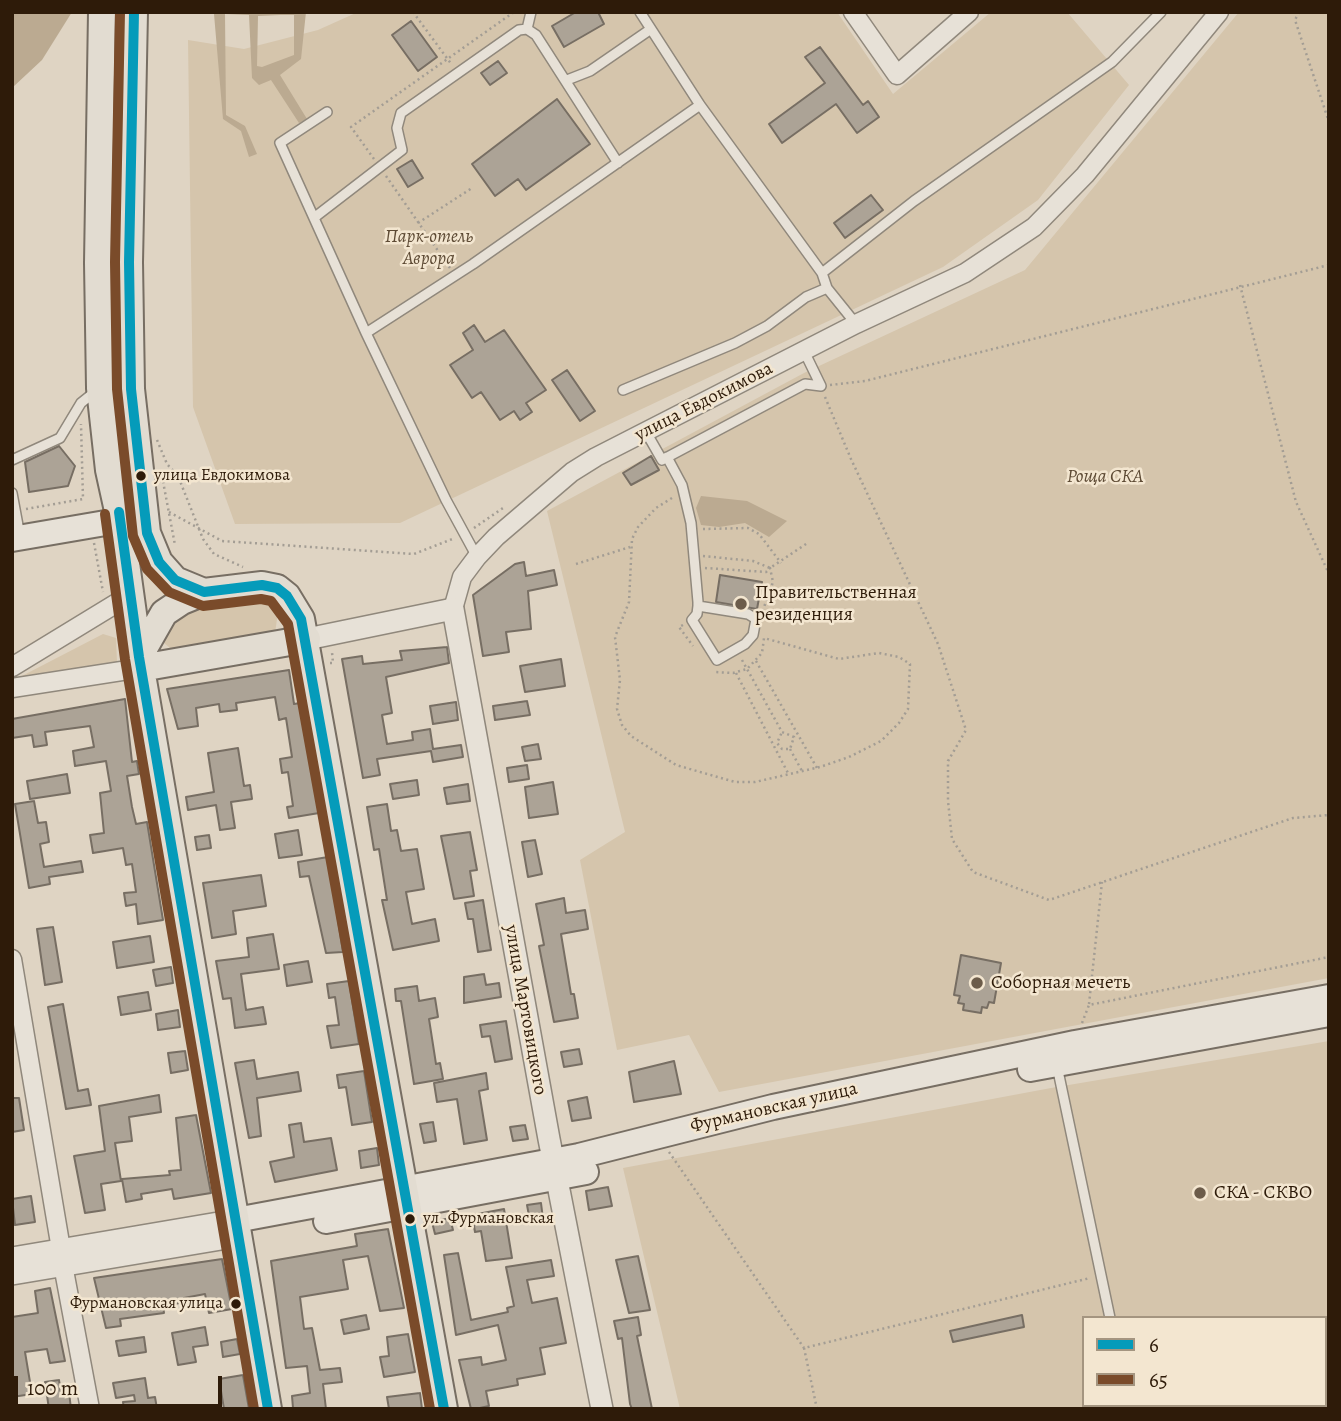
<!DOCTYPE html>
<meta charset="utf-8">
<style>
body{margin:0}
#map{position:relative;width:1341px;height:1421px;overflow:hidden;background:#dfd4c3;font-family:Alegreya,serif}
canvas{display:block}
.frame{position:absolute;inset:0;border:14px solid #2e1b09;pointer-events:none}
.legend{position:absolute;left:1082px;top:1316px;width:245px;height:91px;box-sizing:border-box;background:#f3e6d0;border:2px solid #a49580;margin:0;padding:9px 12px;list-style:none;font-size:21px;color:#2e1b09}
.legend li{display:flex;align-items:center;gap:14px;height:35px}
.legend b{width:35px;border:2px solid #a49580}
.scale{position:absolute;left:14px;top:1376px;width:208px;height:32px;box-sizing:border-box;border:4px solid #2e1b09;border-top:0;padding-left:9px;font-size:21px;line-height:24px;white-space:nowrap;color:#2e1b09;-webkit-text-stroke:5px #f3e6d0;paint-order:stroke}
</style>
<div id="map">
<canvas width="1341" height="1421"></canvas>
<div class="frame"></div>
<ul class="legend">
<li><b style="height:9px;background:#059bba"></b>6</li>
<li><b style="height:9px;background:#7a4b2a"></b>65</li>
</ul>
<div class="scale">100 m</div>
</div>
<script>
const context = document.querySelector('canvas').getContext('2d');
context.lineJoin = 'round';
function paint(path, color) {
  context.fillStyle = color;
  context.fill(path, 'evenodd');
}
function poly(rows) {
  const path = new Path2D();
  for (const r of rows) {
    path.moveTo(r[0], r[1]);
    for (let i = 2; i < r.length; i += 2) path.lineTo(r[i], r[i + 1]);
  }
  return path;
}
function stroke(path, color, width, dash) {
  context.strokeStyle = color;
  context.lineWidth = width;
  context.lineCap = dash ? 'butt' : 'round';
  context.setLineDash(dash || []);
  context.stroke(path);
}
function drawText(font, color, halo, rows, align = 'center') {
  context.font = font + ' Alegreya,serif';
  context.lineWidth = 5;
  context.setLineDash([]);
  context.textBaseline = 'middle';
  context.strokeStyle = halo;
  context.fillStyle = color;
  for (const [text, x, y, turn = 0] of rows) {
    context.save();
    context.translate(x, y);
    context.rotate((+turn || 0) * Math.PI / 180);
    context.textAlign = isNaN(turn) ? turn : align;
    if (halo) context.strokeText(text, 0, 0);
    context.fillText(text, 0, 0);
    context.restore();
  }
}
paint(poly([
 [358,12,837,12,893,94,991,12,1067,12,1129,85,1038,200,943,267,400,523,235,524,193,407,188,40,244,49,318,30],
 [1239,12,1329,12,1329,978,719,1092,689,1035,617,1050,580,860,625,832,547,511,804,373,1025,270],
 [261,598,270,602,278,612,275,633,175,652,164,643,162,636,184,607],
 [103,634,116,638,117,662,21,683,20,677],
 [1329,1041,1329,1409,680,1409,623,1168,1051,1088],
 [1084,1318,1325,1318,1325,1405,1084,1405]
]), '#d5c5ac');
paint(poly([
 [12,12,72,12,42,60,12,88],
 [175,12,306,12,301,59,280,75,307,119,299,123,271,80,259,85,252,78,249,15,225,14,226,115,245,126,257,154,249,157,241,131,223,119,214,14],
 [280,15,294,15,294,55,262,67,257,66,258,16],
 [701,496,747,501,787,521,769,537,745,523,719,527,701,525,696,508]
]), '#bbaa91');
const building = poly([
 [576,12,598,12,604,24,564,47,552,26,576,12],
 [411,21,437,57,418,71,392,35,411,21],
 [820,47,863,105,868,101,879,117,857,133,836,104,782,143,769,124,825,83,805,57,820,47],
 [498,61,507,73,490,85,481,73,498,61],
 [557,99,590,144,526,190,518,179,495,196,472,164,557,99],
 [412,160,423,178,408,187,397,169,412,160],
 [871,195,883,210,845,238,834,223,871,195],
 [474,325,485,342,504,330,546,390,526,403,532,412,520,420,514,411,500,420,481,392,472,398,450,365,473,350,463,333,474,325],
 [567,370,595,411,580,421,552,380,567,370],
 [59,446,75,466,68,486,29,492,25,462,59,446],
 [651,456,659,470,631,485,623,473,651,456],
 [524,562,526,576,554,570,557,585,528,591,531,629,506,632,509,652,483,656,473,595,515,564,524,562],
 [720,575,762,582,757,609,716,602,720,575],
 [447,647,449,663,386,677,392,713,382,715,387,744,413,740,412,732,430,729,433,749,461,745,463,757,433,762,431,751,377,759,380,775,363,778,342,659,362,656,363,664,402,660,400,651,447,647],
 [561,659,565,686,525,692,520,666,561,659],
 [289,670,294,704,300,703,319,813,289,818,287,807,293,806,288,772,282,773,280,759,292,757,286,718,279,720,275,697,236,703,237,710,220,712,219,704,196,708,198,726,178,729,167,689,289,670],
 [125,699,132,762,137,761,139,774,127,776,132,807,136,824,147,822,163,920,138,924,136,904,126,906,124,893,136,892,132,864,126,865,123,848,93,853,90,835,104,833,100,793,111,791,106,761,75,766,73,751,94,747,90,726,45,732,47,745,34,747,32,735,12,738,12,719,125,699],
 [527,701,530,715,495,720,493,706,527,701],
 [456,702,458,720,433,724,430,706,456,702],
 [538,744,541,759,525,761,522,747,538,744],
 [238,748,244,786,250,785,252,799,231,802,235,828,220,830,216,805,188,810,186,797,214,792,208,753,238,748],
 [527,765,529,779,509,782,507,768,527,765],
 [67,774,70,793,30,799,27,781,67,774],
 [417,780,419,795,393,799,390,784,417,780],
 [553,782,558,814,529,818,525,787,553,782],
 [468,784,470,801,447,804,444,788,468,784],
 [34,801,38,823,46,822,49,842,40,844,44,867,81,861,83,872,49,877,50,884,29,888,15,804,34,801],
 [387,804,391,831,397,830,401,851,417,849,424,889,406,892,412,924,435,919,439,941,393,950,382,900,387,900,379,849,374,850,367,807,387,804],
 [298,830,302,855,279,858,275,834,298,830],
 [470,832,477,870,470,871,474,896,454,899,441,836,470,832],
 [209,835,211,848,197,850,195,837,209,835],
 [535,840,542,874,528,877,522,842,535,840],
 [328,857,343,952,326,953,309,876,300,877,298,862,328,857],
 [261,875,266,906,233,911,236,934,212,938,203,883,261,875],
 [564,898,566,913,585,910,588,929,561,934,571,994,574,994,578,1018,554,1022,539,946,544,945,536,904,564,898],
 [483,900,491,950,478,952,473,919,468,919,465,903,483,900],
 [53,927,62,982,45,985,37,929,53,927],
 [273,934,279,969,241,974,246,1010,263,1007,266,1024,235,1028,231,998,223,999,216,961,249,957,247,938,273,934],
 [150,936,154,962,117,968,113,942,150,936],
 [961,955,1001,963,994,1003,989,1002,987,1008,982,1007,981,1013,963,1010,964,1004,958,1003,960,996,954,995,961,955],
 [308,961,312,982,287,986,284,965,308,961],
 [171,967,173,983,156,986,153,970,171,967],
 [484,974,486,985,499,983,501,997,464,1003,464,977,484,974],
 [349,981,359,1044,331,1048,327,1026,339,1025,335,997,329,998,327,984,349,981],
 [417,986,419,1001,435,998,438,1017,429,1019,436,1064,440,1063,443,1079,414,1084,401,1001,396,1001,395,989,417,986],
 [148,992,151,1010,121,1015,118,997,148,992],
 [63,1004,78,1091,88,1089,91,1105,66,1109,48,1007,63,1004],
 [178,1010,180,1027,158,1030,156,1014,178,1010],
 [506,1021,512,1059,495,1062,490,1036,482,1037,480,1025,506,1021],
 [579,1049,582,1064,564,1067,561,1052,579,1049],
 [185,1051,188,1070,171,1073,168,1053,185,1051],
 [254,1060,257,1079,298,1072,301,1091,257,1098,261,1136,249,1138,235,1063,254,1060],
 [674,1061,681,1094,634,1102,629,1072,674,1061],
 [364,1071,372,1122,352,1125,346,1087,339,1088,337,1075,364,1071],
 [486,1073,488,1089,479,1091,487,1140,464,1144,457,1099,437,1102,434,1083,486,1073],
 [159,1095,161,1112,129,1117,132,1141,115,1143,121,1181,101,1184,105,1210,85,1213,74,1156,105,1151,99,1106,159,1095],
 [587,1097,591,1118,572,1121,568,1101,587,1097],
 [12,1098,19,1098,24,1130,12,1132,12,1098],
 [196,1115,211,1193,174,1199,172,1189,141,1194,142,1199,126,1202,122,1179,170,1175,169,1171,181,1170,176,1118,196,1115],
 [433,1122,436,1141,424,1143,420,1124,433,1122],
 [301,1123,304,1142,331,1138,337,1170,275,1182,270,1162,294,1157,289,1125,301,1123],
 [525,1125,528,1139,513,1141,510,1127,525,1125],
 [377,1148,379,1165,361,1168,359,1151,377,1148],
 [608,1187,612,1206,589,1210,586,1191,608,1187],
 [31,1196,35,1222,15,1225,12,1199,31,1196],
 [541,1203,543,1219,530,1221,527,1205,541,1203],
 [504,1209,512,1258,486,1261,481,1231,475,1232,472,1215,504,1209],
 [450,1218,453,1230,435,1234,432,1222,450,1218],
 [388,1229,404,1308,380,1311,368,1256,343,1260,348,1289,300,1297,304,1329,312,1328,320,1370,340,1368,342,1382,323,1384,326,1409,293,1408,292,1396,310,1393,307,1366,286,1368,271,1261,357,1246,355,1234,388,1229],
 [458,1253,471,1320,508,1312,507,1308,514,1306,506,1267,551,1260,554,1276,527,1280,532,1303,557,1298,566,1343,540,1348,545,1374,517,1379,518,1385,486,1391,489,1406,475,1409,471,1409,459,1360,481,1357,482,1365,506,1360,498,1325,456,1335,444,1255,458,1253],
 [638,1256,650,1310,629,1313,616,1260,638,1256],
 [222,1259,232,1309,209,1313,205,1294,184,1298,185,1302,163,1306,164,1313,120,1319,121,1326,106,1328,94,1278,222,1259],
 [50,1288,65,1361,50,1363,47,1349,25,1352,32,1394,12,1397,12,1317,38,1313,35,1291,50,1288],
 [366,1315,369,1329,344,1334,341,1320,366,1315],
 [1022,1315,1024,1327,953,1342,950,1331,1022,1315],
 [638,1317,641,1335,637,1336,652,1409,632,1409,630,1404,622,1338,618,1339,614,1321,638,1317],
 [205,1327,208,1345,193,1347,196,1362,178,1365,172,1333,205,1327],
 [408,1334,415,1372,384,1377,380,1357,389,1356,387,1337,408,1334],
 [144,1337,146,1352,119,1356,116,1341,144,1337],
 [237,1339,240,1354,223,1357,221,1342,237,1339],
 [243,1375,249,1409,224,1409,219,1379,243,1375],
 [145,1378,148,1398,155,1397,157,1409,124,1409,123,1402,135,1401,134,1395,116,1398,113,1383,145,1378],
 [59,1380,61,1393,69,1392,71,1409,49,1409,45,1382,59,1380],
 [420,1393,422,1409,389,1409,387,1397,420,1393]
]);
paint(building, '#aca396');
stroke(building, '#776e63', 2);
const service = poly([
 [640,12,700,105,822,273,827,288,856,324],
 [527,29,531,12],
 [567,80,590,71,651,29],
 [327,112,280,143,366,333,446,500,477,557],
 [315,217,402,150,397,128,401,113,519,30,527,29,536,35,618,163],
 [822,273,914,201,1112,62,1161,12],
 [366,333,473,264,700,105],
 [623,390,735,343,767,326,806,297,827,288],
 [646,432,662,460,805,384,821,386,804,351],
 [667,457,682,485,691,523,698,602,698,606,697,614,692,620,717,660,745,644,753,635,756,619,748,614,698,606],
 [12,460,60,438,81,403,96,391],
 [12,493,20,536],
 [1057,1066,1110,1318],
 [1128,1405,1129,1409]
]);
const minor = poly([
 [853,12,897,75,969,12],
 [453,609,462,577,477,557,496,537,572,472,596,457,856,324,965,273,1034,227,1085,175,1219,12],
 [12,667,130,595],
 [12,688,141,668],
 [12,959,61,1249],
 [63,1265,90,1409]
]);
const tertiary = poly([
 [307,639,453,609,549,1139,602,1409],
 [12,1258,236,1220],
 [12,1274,239,1236]
]);
const secondary = poly([
 [12,539,123,520,139,524],
 [1030,1069,1329,1014],
 [236,1220,579,1156,773,1107,1075,1043,1329,997],
 [326,1221,586,1172]
]);
const primary = poly([
 [102,12,98,263,100,388,109,470,120,520,139,657,268,1409],
 [134,12,129,262,131,389,147,533,159,562,175,580,204,592,262,585,277,588,287,596,301,619,444,1409],
 [139,657,164,613,182,601,204,592],
 [141,668,307,639]
]);
stroke(service, '#90887c', 12);
stroke(minor, '#90887c', 21);
stroke(tertiary, '#90887c', 24);
stroke(secondary, '#776e63', 28);
stroke(primary, '#776e63', 30);
stroke(poly([
 [413,12,452,65],
 [1299,12,1295,20,1329,122],
 [374,159,351,127,514,12],
 [386,176,450,268],
 [418,223,472,188],
 [1240,285,1296,502,1329,574],
 [830,385,865,381,1329,265],
 [825,397,851,459,938,644,966,730,948,761,948,801,952,839,973,872,1049,900,1293,818,1329,815],
 [157,440,167,464,178,476,203,539,214,554,243,567],
 [162,476,175,545],
 [672,498,656,508,638,527,632,539,629,602,615,637,620,680,617,709,622,725,631,736,676,765,735,782,755,782,820,767,849,757,881,741,899,723,908,709,910,664,899,657,879,653,839,659,764,638,762,653,747,669,733,673,715,672],
 [26,509,83,499,81,424],
 [169,512,222,541,414,554,455,538],
 [474,528,503,508],
 [703,529,748,528,759,534,781,563],
 [94,543,103,592],
 [703,556,753,561,770,568,809,542],
 [576,564,630,547],
 [705,568,766,572,770,568,773,582,763,610],
 [683,625,679,627,693,646],
 [742,660,782,732,794,737,790,749,782,749,777,743,782,732],
 [756,661,817,768],
 [330,663,333,663,332,652],
 [736,673,789,775],
 [790,749,802,771],
 [1089,1004,1102,882],
 [1082,1023,1089,1005,1329,957],
 [669,1152,804,1348],
 [817,1409,804,1348,1090,1278]
]), '#a39d94', 2.5, [2, 3.5]);
stroke(service, '#e7e1d7', 9);
stroke(minor, '#e7e1d7', 18);
stroke(tertiary, '#e7e1d7', 21);
stroke(secondary, '#e7e1d7', 24);
stroke(primary, '#e2dcd1', 26);
stroke(poly([
 [134,12,129,262,131,389,147,533,159,562,175,580,204,592,262,585,277,588,287,596,301,619,444,1409],
 [119,512,139,657,268,1409]
]), '#059bba', 10);
stroke(poly([
 [120,12,115,262,117,389,133,536,147,569,169,592,203,606,261,599,271,601,288,624,430,1409],
 [105,514,125,659,254,1409]
]), '#7a4b2a', 10);
for (const [x, y, r, color] of [
 [141,476,6,"#2e1b09"],
 [741,604,7,"#6c5c4a"],
 [977,983,7,"#6c5c4a"],
 [1200,1193,7,"#6c5c4a"],
 [410,1219,6,"#2e1b09"],
 [236,1304,6,"#2e1b09"]
]) {
  const dot = new Path2D();
  dot.arc(x, y, r, 0, 2 * Math.PI);
  context.fillStyle = color;
  context.fill(dot);
  stroke(dot, '#f3e6d0', 2.5);
}
drawText('17px', '#2e1b09', '#f3e6d0', [
 ["улица Евдокимова",154,476],
 ["ул. Фурмановская",423,1219],
 ["Фурмановская улица",223,1304,"right"]
], 'left');
drawText('italic 19px', '#5d4a34', '#f3e6d0', [
 ["Парк-отель",429,237],
 ["Аврора",429,259],
 ["Роща СКА",1105,477]
]);
drawText('19px', '#2e1b09', '#f3e6d0', [
 ["улица Евдокимова",704,402,-27],
 ["улица Мартовицкого",525,1010,80],
 ["Фурмановская улица",774,1108,-13]
]);
drawText('19px', '#2e1b09', '#f3e6d0', [
 ["Правительственная",755,593],
 ["резиденция",755,615],
 ["Соборная мечеть",991,983],
 ["СКА - СКВО",1214,1193]
], 'left');
</script>
